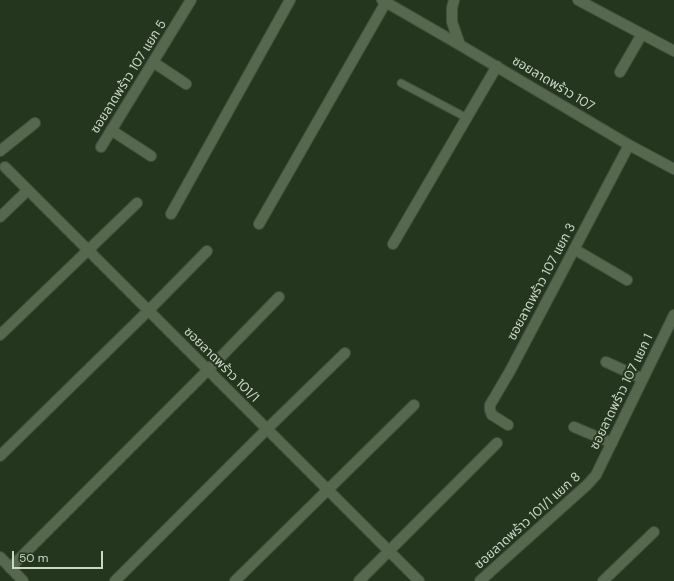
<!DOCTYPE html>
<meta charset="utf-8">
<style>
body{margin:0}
#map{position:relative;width:674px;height:581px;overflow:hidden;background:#25361f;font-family:"DM Sans",sans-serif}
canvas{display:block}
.scale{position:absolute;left:12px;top:551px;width:91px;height:18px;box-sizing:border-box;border:2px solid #cbd6c7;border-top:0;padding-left:5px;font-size:12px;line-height:14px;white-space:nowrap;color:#cbd6c7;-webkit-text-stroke:3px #25361f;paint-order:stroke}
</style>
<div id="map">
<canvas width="674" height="581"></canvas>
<div class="scale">50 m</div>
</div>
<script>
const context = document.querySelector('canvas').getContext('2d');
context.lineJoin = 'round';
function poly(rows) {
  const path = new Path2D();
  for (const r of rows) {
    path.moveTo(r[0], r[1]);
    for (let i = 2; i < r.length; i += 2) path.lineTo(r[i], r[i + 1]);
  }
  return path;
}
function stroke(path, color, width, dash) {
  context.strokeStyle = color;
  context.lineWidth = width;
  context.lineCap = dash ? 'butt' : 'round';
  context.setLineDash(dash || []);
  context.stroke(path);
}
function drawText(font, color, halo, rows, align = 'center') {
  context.font = font + ' "DM Sans","Noto Sans Thai",sans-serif';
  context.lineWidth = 4;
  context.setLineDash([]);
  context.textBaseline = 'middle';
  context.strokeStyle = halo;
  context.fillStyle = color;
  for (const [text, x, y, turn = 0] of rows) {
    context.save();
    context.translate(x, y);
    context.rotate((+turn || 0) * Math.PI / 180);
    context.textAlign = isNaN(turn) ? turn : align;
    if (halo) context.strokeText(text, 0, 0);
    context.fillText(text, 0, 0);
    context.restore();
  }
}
const service = poly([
 [401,83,467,118]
]);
const minor = poly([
 [382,0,460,45],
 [454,0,452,8,452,22,460,45,629,145,674,169],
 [578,0,674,51],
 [153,62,186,84],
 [620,72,642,34],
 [111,130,151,156],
 [101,147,191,0],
 [0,151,35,123],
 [5,167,419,581],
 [171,214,290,0],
 [0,217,28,190],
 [259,224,386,2],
 [393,244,497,66],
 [574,249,627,280],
 [0,335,137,203],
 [606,362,643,379],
 [508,425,492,415,490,410,490,405,510,371,629,145],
 [574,427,612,443],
 [0,456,149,310,207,251],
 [10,568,208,370,279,297],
 [115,581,267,429,345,353],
 [235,581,414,405],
 [359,581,497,443],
 [480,581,587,485,596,475,674,315],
 [603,581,654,532]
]);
const tertiary = poly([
 [0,557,23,581]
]);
stroke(service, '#42523d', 9);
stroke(minor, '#42523d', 12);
stroke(tertiary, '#42523d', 12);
stroke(service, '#56694f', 7);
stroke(minor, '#56694f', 10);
stroke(tertiary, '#56694f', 10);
drawText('13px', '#cbd6c7', '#25361f', [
 ["ซอยลาดพร้าว 107 แยก 5",129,77,-58],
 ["ซอยลาดพร้าว 107",553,84,31],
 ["ซอยลาดพร้าว 107 แยก 3",542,282,-62],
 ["ซอยลาดพร้าว 101/1",221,365,45],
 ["ซอยลาดพร้าว 107 แยก 1",622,392,-64],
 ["ซอยลาดพร้าว 101/1 แยก 8",528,521,-42]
]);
</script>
